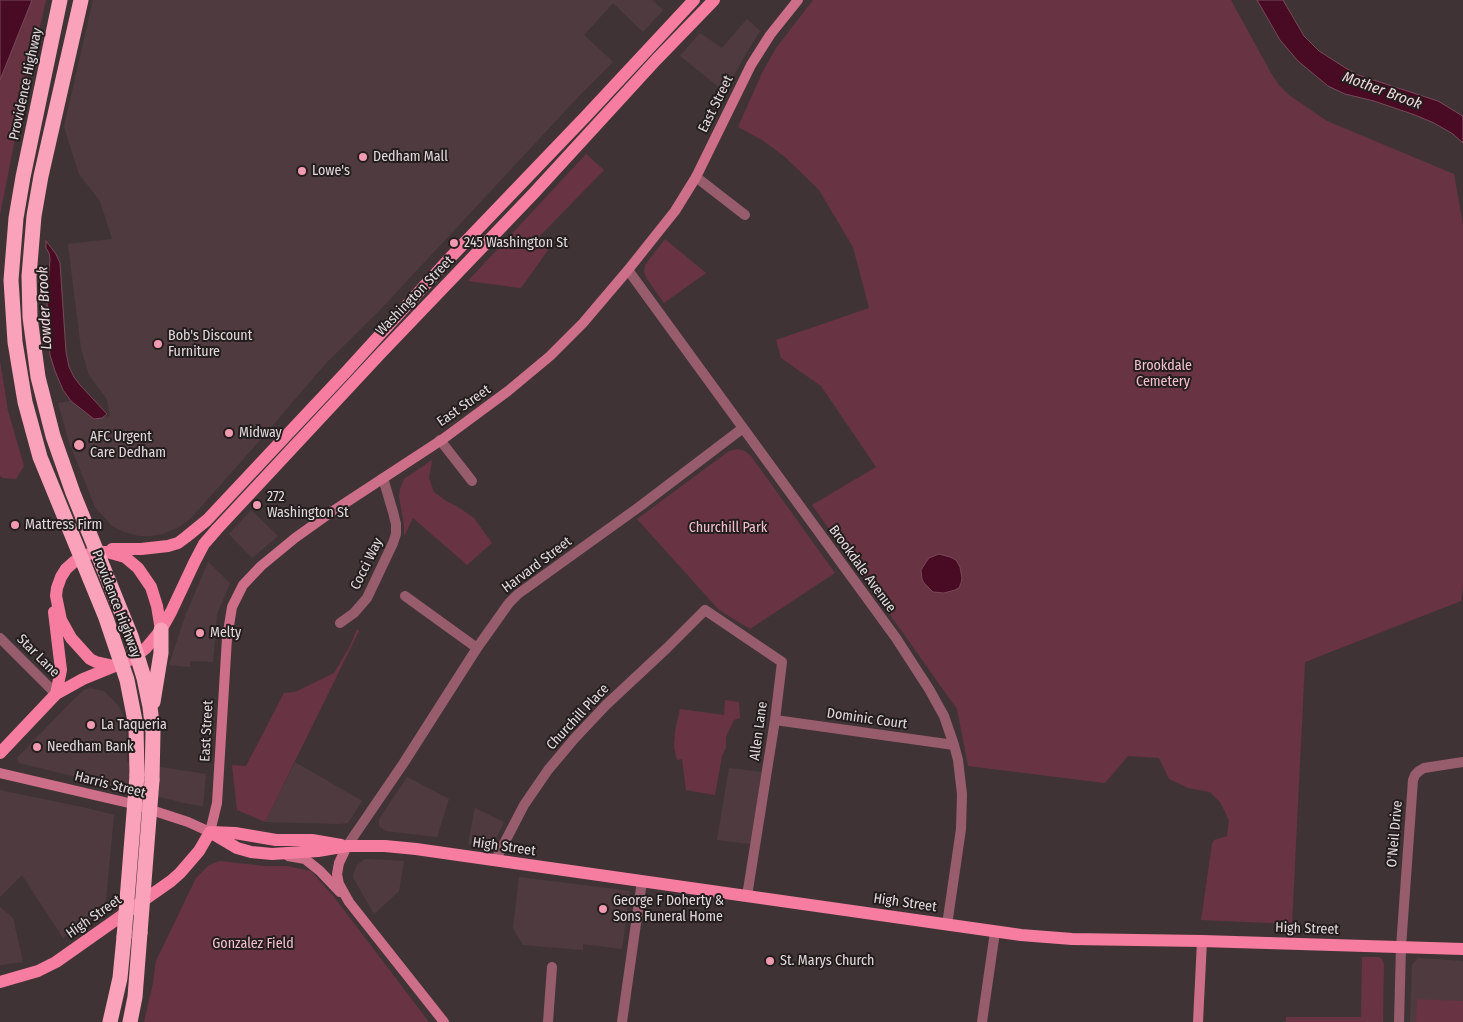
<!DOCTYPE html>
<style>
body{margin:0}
canvas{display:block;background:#403336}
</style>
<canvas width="1463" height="1022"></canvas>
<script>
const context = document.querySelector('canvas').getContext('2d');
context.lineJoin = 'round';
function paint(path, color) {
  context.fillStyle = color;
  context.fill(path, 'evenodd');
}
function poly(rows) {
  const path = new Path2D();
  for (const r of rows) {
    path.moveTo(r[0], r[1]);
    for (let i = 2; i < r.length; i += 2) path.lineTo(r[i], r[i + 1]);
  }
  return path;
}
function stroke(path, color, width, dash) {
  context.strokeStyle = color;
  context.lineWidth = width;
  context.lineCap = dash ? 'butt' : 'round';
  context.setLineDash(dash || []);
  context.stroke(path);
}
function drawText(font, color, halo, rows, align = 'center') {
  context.font = font + ' "Fira Sans Condensed",sans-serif';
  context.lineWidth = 4;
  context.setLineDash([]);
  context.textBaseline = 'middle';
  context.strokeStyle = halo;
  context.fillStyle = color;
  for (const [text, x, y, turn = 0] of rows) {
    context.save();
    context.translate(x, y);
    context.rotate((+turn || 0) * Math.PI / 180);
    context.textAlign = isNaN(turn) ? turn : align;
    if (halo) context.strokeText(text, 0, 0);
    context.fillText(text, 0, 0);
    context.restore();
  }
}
paint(poly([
 [93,0,652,0,663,10,643,32,613,3,584,35,613,62,579,96,378,312,326,363,261,439,191,518,179,527,162,534,150,536,139,536,124,532,112,526,95,507,69,442,58,403,71,401,94,419,110,416,107,399,89,375,81,348,68,244,112,239,100,201,79,174,64,127],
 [747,19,760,31,745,55,725,92,680,56,700,33,722,48],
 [251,510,278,536,252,558,229,534],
 [208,562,230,583,217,614,213,662,190,661,190,667,169,665,186,614],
 [90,688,104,691,117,704,122,712,126,726,127,762,206,774,203,806,189,804,19,763,17,758,73,700,84,690],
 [295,762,362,801,348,823,339,824,265,822],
 [729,768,762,772,750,844,717,840],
 [407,777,449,799,437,837,386,831,379,826,379,819],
 [0,790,86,808,114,815,105,909,63,938,22,875,0,897],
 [475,808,504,822,492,847,468,844],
 [365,859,404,861,399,891,374,914,354,879,353,875,357,865],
 [519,877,630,891,622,949,583,944,583,950,523,945,513,928],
 [0,907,13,918,23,962,0,965],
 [1418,958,1463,961,1463,1022,1410,1022,1412,965]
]), '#4f3b3f');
paint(poly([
 [32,0,46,0,20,113,0,215,0,80],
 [813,0,1231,0,1271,73,1279,85,1289,95,1327,121,1454,174,1463,225,1463,585,1461,601,1305,662,1292,924,1201,920,1212,844,1214,840,1227,836,1229,820,1220,802,1210,792,1188,788,1169,779,1159,758,1128,756,1105,783,968,766,957,709,812,505,876,467,821,386,781,358,776,340,869,308,853,247,819,190,785,157,762,140,738,127,762,73,776,48],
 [586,154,604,170,537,239,548,250,521,288,468,281],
 [665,239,706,273,664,303,647,279,644,272,645,265],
 [0,361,8,411,24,466,16,479,3,478,0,476],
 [738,449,745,451,751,456,835,573,750,629,719,610,637,519,729,451],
 [432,460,429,478,434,492,446,501,458,507,474,518,492,543,467,565,413,518,404,536,404,526,399,496,400,489,404,479],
 [357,629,359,631,265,822,237,810,232,765,246,766,284,693,295,692,334,673,350,646],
 [725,700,739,702,740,718,734,720,726,737,726,748,722,756,715,795,686,790,682,759,677,760,674,747,675,731,680,709,724,715],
 [219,861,265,866,287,866,311,871,334,897,429,1022,144,1022,153,983,156,961,196,878,209,865],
 [1362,957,1379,957,1382,959,1384,964,1383,1022,1286,1022,1286,1017,1361,1017],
 [1417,999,1463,1001,1463,1022,1416,1022]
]), '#683342');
const water = poly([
 [0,0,32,0,0,80,0,0],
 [1257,0,1283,0,1304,36,1319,51,1344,67,1358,75,1438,101,1461,115,1463,117,1463,143,1453,134,1434,123,1415,115,1374,101,1345,94,1328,86,1298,61,1280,40,1257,0],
 [46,241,56,254,60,263,66,352,69,367,74,377,80,385,107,414,102,418,94,419,71,401,63,390,55,371,50,355,48,332,47,299,50,259,49,253,46,248,46,241],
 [939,554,950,557,956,560,960,567,962,578,961,583,959,588,955,590,944,593,933,592,924,583,922,579,921,570,926,562,929,558,939,554]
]);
paint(water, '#490b23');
stroke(water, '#77495a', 1);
stroke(poly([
 [696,177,745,215],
 [628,270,896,638,929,689,944,716,954,745,958,760,962,794,961,829,947,925],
 [440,440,472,481],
 [405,596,477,648],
 [340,623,354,613,367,598,393,543,396,534,396,524,393,512,383,478],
 [0,638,56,694],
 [775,720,954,745],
 [347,846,403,764,477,648,509,603,518,594,639,507,743,428],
 [495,861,524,805,548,770,574,739,606,705,667,648,705,610,782,662,775,720,747,896],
 [548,1022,552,967],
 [622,1022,642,881],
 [982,1022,995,932],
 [1399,1022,1401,947,1413,780,1415,775,1419,771,1424,768,1463,762]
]), '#985d6c', 10);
stroke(poly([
 [0,773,133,804,188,822,210,832,217,803,227,638,232,607,243,585,261,566,295,538,330,513,443,439,508,391,550,356,583,323,628,270,675,211,696,177,751,65,770,35,798,0],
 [347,846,339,863,337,874,339,884,349,902,444,1022],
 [288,856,305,859,320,871,340,892],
 [1198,1022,1202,941]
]), '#cd6f89', 10);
stroke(poly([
 [112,549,141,549,168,546,178,543,186,537,207,520,345,373,448,260,586,116,694,0],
 [54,612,61,670,56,694],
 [161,630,157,606,151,587,138,568,125,557,107,552,93,552,75,561,66,569,61,577,57,588,56,596,61,620,71,638,90,659,96,662,114,666,132,659,146,648,161,630,171,612,195,561,204,544,217,529,381,353,534,193,656,60,714,0],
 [0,753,56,694,83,679,115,666],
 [210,832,237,848,251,852,272,854,318,851,347,846,385,846,416,849,1021,935,1072,939,1202,941,1463,949],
 [210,832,235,833,276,840,312,840,341,845],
 [0,982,38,971,56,962,171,881,180,873,199,851,210,832]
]), '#f67da0', 12);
stroke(poly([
 [60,0,23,177,16,218,11,280,15,342,25,402,40,457,106,618,127,680,136,726,137,775],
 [81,0,41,176,34,216,29,276,30,317,38,377,53,436,73,493,131,636,144,678,150,707,153,732,152,780],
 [153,702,161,653,161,630],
 [110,1022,120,978,124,937],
 [130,1022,135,997,140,933]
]), '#faa2b9', 15);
stroke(poly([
 [140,933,152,780],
 [124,937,137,775]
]), '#faa2b9', 15);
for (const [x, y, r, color] of [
 [363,157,5,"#f29ab0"],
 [302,171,5,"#f29ab0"],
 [454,243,5,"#f29ab0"],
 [158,344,5,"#f29ab0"],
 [229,433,5,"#f29ab0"],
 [79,445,6,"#f29ab0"],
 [257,505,5,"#f29ab0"],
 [15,525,5,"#f29ab0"],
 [200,633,5,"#f29ab0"],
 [91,725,5,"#f29ab0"],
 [37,747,5,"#f29ab0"],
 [603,909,5,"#f29ab0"],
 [770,961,5,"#f29ab0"]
]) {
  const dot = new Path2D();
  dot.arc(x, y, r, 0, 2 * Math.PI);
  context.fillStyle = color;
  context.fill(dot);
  stroke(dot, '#231d1e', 2);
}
drawText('14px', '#e2dadc', '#231d1e', [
 ["Providence Highway",26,84,-78],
 ["East Street",716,104,-64],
 ["Washington Street",415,296,-46],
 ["East Street",464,406,-35],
 ["Cocci Way",367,564,-64],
 ["Harvard Street",537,565,-37],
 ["Brookdale Avenue",862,569,54],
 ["Providence Highway",116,604,69],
 ["Star Lane",38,656,45],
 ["Churchill Place",578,717,-47],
 ["Dominic Court",867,719,8],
 ["East Street",207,731,-87],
 ["Allen Lane",759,731,-82],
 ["Harris Street",110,785,14],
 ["O'Neil Drive",1395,834,-85],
 ["High Street",504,847,8],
 ["High Street",905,903,8],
 ["High Street",94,917,-35],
 ["High Street",1307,929,2]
]);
drawText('14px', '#e2dadc', '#231d1e', [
 ["Dedham Mall",373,157],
 ["Lowe's",312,171],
 ["245 Washington St",464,243],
 ["Bob's Discount",168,336],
 ["Furniture",168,352],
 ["Midway",239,433],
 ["AFC Urgent",90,437],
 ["Care Dedham",90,453],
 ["272",267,497],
 ["Washington St",267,513],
 ["Mattress Firm",25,525],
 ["Melty",210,633],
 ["La Taqueria",101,725],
 ["Needham Bank",47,747],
 ["George F Doherty &",613,901],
 ["Sons Funeral Home",613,917],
 ["St. Marys Church",780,961]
], 'left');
drawText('14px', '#f4c1cd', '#231d1e', [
 ["Brookdale",1163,366],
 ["Cemetery",1163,382],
 ["Churchill Park",728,528],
 ["Gonzalez Field",253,944]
]);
drawText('italic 15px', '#f2d8dd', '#231d1e', [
 ["Mother Brook",1382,91,20],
 ["Lowder Brook",45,308,-93]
]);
</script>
